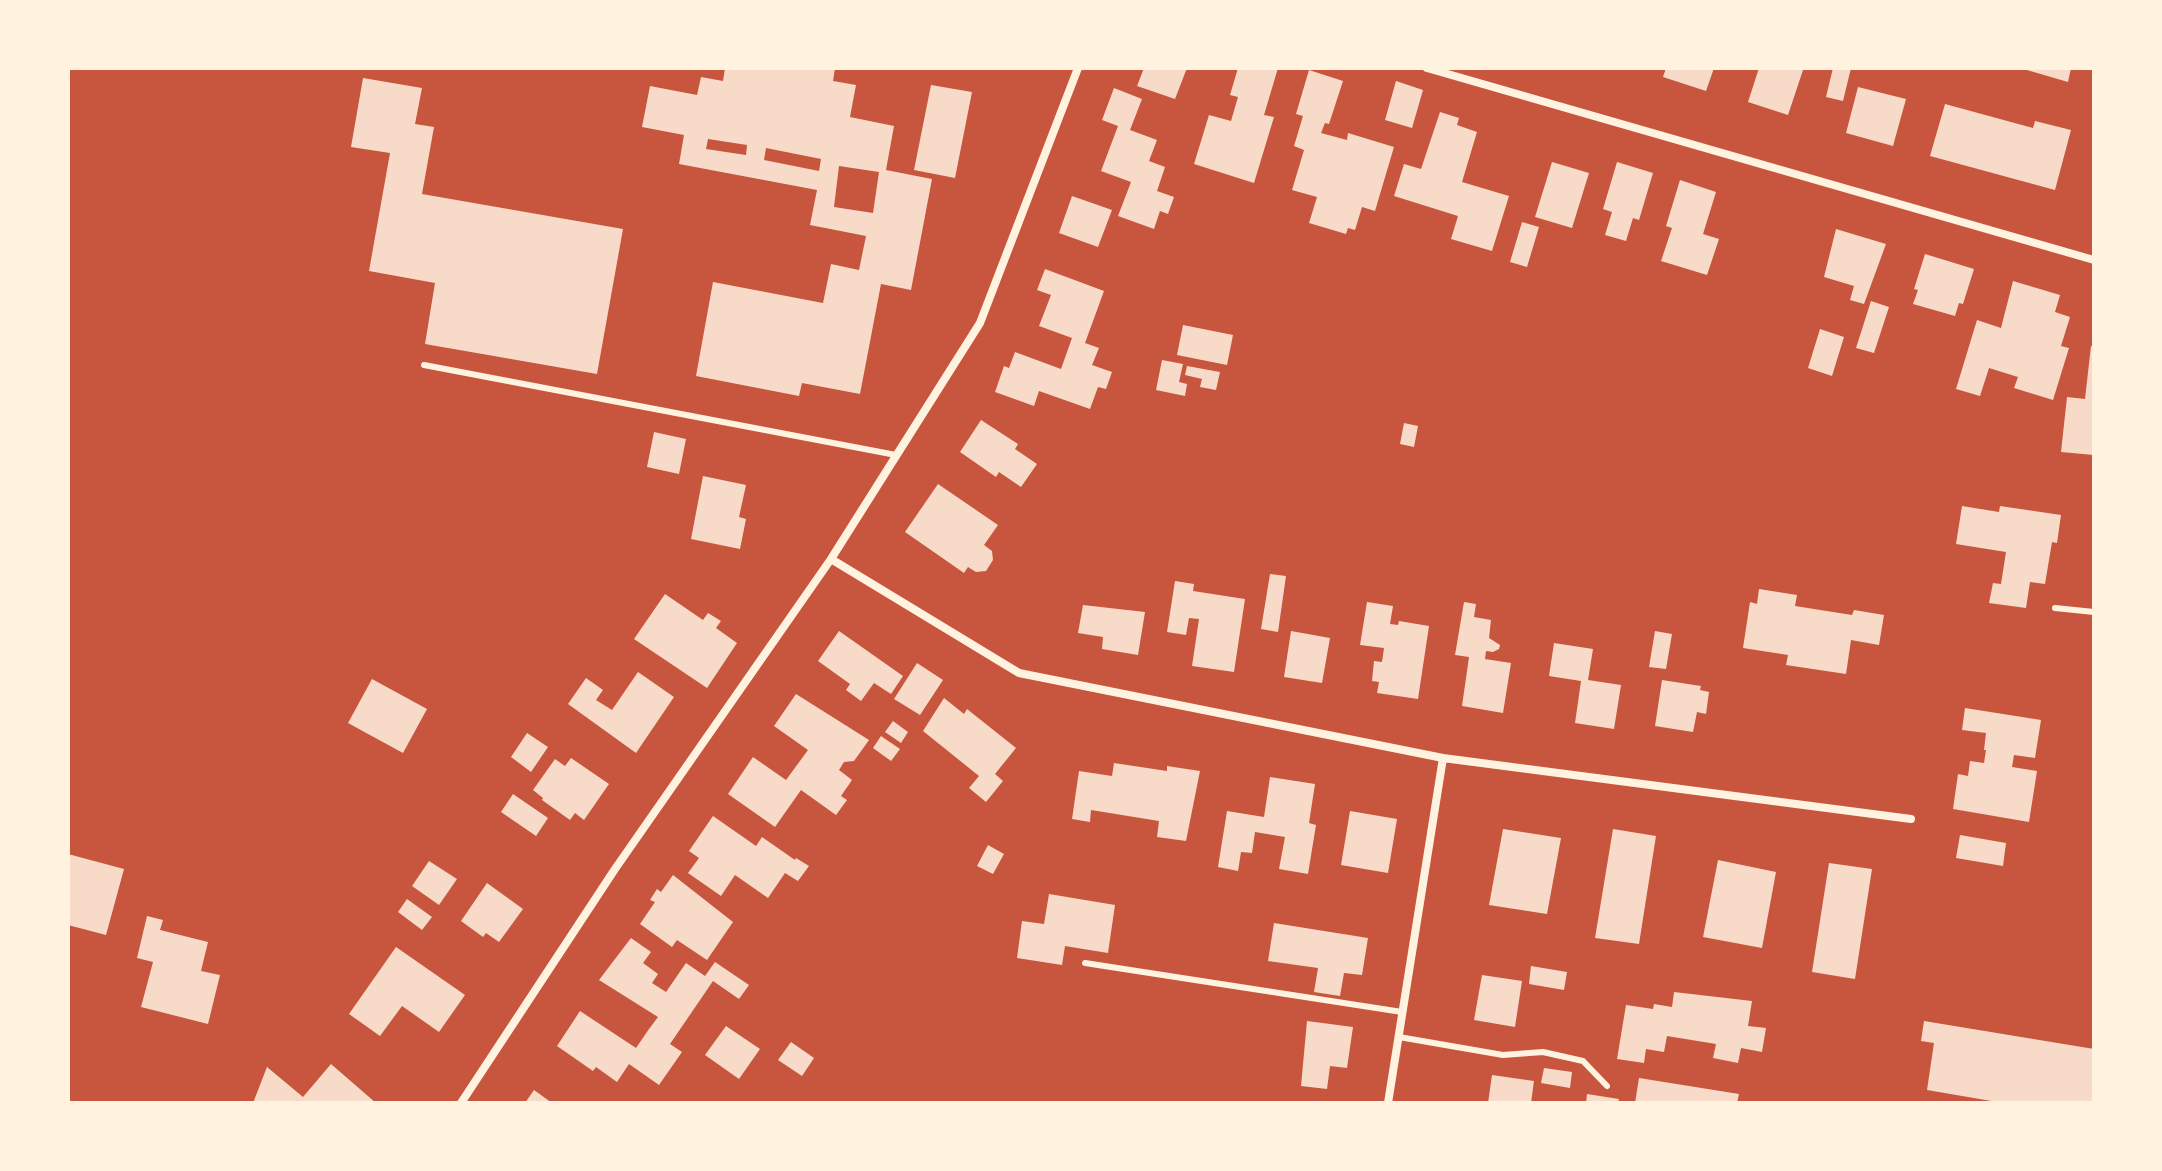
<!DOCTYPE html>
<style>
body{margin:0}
#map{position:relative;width:2162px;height:1171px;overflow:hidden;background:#c8553d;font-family:"Noto Sans",sans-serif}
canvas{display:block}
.frame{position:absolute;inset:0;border:70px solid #fff3e0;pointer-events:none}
</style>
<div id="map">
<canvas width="2162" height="1171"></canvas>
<div class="frame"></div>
</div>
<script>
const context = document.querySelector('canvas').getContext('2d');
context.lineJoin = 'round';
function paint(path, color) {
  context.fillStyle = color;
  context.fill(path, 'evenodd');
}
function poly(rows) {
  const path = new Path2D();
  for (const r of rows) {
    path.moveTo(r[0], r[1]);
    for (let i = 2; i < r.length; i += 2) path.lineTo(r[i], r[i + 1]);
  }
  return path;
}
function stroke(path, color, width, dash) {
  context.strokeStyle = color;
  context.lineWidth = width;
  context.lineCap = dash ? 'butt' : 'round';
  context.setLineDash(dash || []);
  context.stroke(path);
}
paint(poly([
 [725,68,835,68,833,81,856,85,850,117,894,126,886,170,932,179,911,290,881,284,860,394,802,383,799,396,696,376,713,282,823,303,831,264,859,270,866,236,810,225,817,190,679,164,684,135,642,127,650,86,697,95,701,77,723,81],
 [708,139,747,145,746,155,706,149],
 [766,148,821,159,819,171,764,160],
 [839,166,879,172,873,213,834,207],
 [1144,68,1187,68,1175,99,1137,86],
 [1238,68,1278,68,1264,115,1274,117,1254,183,1194,164,1209,115,1231,121,1238,97,1230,95],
 [1666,68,1714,68,1706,91,1663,77],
 [1759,68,1803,70,1788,115,1748,102],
 [1833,68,1851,68,1843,101,1826,97],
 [2020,68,2071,68,2068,82],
 [1309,70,1343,81,1329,124,1325,123,1321,133,1347,140,1348,133,1394,147,1375,211,1362,207,1355,230,1348,228,1346,234,1309,223,1317,197,1292,190,1304,150,1294,146,1303,116,1296,114],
 [363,78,422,88,415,124,434,127,422,194,623,229,597,374,425,344,435,283,369,271,390,153,351,147],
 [1396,81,1423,90,1412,128,1385,120],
 [931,85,972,92,955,178,914,170],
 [1858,87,1906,99,1893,146,1846,133],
 [1114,88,1142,99,1130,130,1157,140,1149,161,1165,167,1157,191,1174,197,1168,214,1160,211,1154,229,1118,216,1131,182,1101,171,1118,126,1102,120],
 [1945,104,2033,128,2035,121,2071,130,2055,190,1930,156],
 [1440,112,1459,118,1457,125,1477,132,1462,182,1509,196,1492,251,1451,239,1458,216,1394,196,1404,164,1421,169],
 [1552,162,1589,173,1572,228,1535,217],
 [1617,162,1653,173,1639,220,1633,218,1626,241,1605,235,1612,212,1603,209],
 [1680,180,1716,192,1703,234,1719,239,1707,275,1661,261,1672,228,1666,226],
 [1072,196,1112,210,1098,247,1059,233],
 [1522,222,1539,227,1527,267,1510,262],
 [1836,229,1886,244,1864,304,1850,300,1854,286,1824,277],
 [1925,254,1974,269,1963,304,1959,303,1955,316,1913,304,1918,290,1914,289],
 [1045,269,1104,291,1085,343,1099,348,1092,365,1112,372,1106,389,1098,387,1090,409,1039,391,1034,406,995,392,1004,366,1009,368,1015,352,1061,369,1072,338,1039,326,1051,295,1037,290],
 [2013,281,2060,295,2055,312,2070,317,2061,346,2069,348,2053,400,2014,388,2018,377,1989,368,1980,396,1956,389,1977,320,2001,328],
 [1871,301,1889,307,1874,353,1856,348],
 [1183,325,1233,335,1227,365,1177,355],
 [1820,329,1844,337,1832,376,1808,368],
 [2091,346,2094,346,2094,455,2061,452,2067,397,2085,399],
 [1162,360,1183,364,1179,382,1187,384,1185,396,1156,390],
 [1187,366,1220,372,1216,390,1200,387,1202,379,1185,375],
 [981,420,1018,444,1015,449,1037,464,1021,487,999,472,996,477,960,452],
 [1404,423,1418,426,1414,447,1400,444],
 [654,432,686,439,679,474,647,467],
 [703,476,746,485,739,517,746,519,740,549,691,539],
 [938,484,998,525,984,545,992,551,993,560,986,571,976,572,968,567,964,573,905,532],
 [1962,506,1999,512,2000,506,2061,515,2057,543,2052,542,2045,584,2030,582,2026,608,1989,603,1993,583,2001,584,2006,552,1956,544],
 [1270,574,1286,576,1278,632,1261,629],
 [1175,581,1194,584,1193,591,1245,599,1234,672,1192,666,1199,619,1189,618,1186,635,1167,632],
 [1759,589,1797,595,1795,606,1852,615,1854,610,1884,615,1879,645,1851,640,1846,674,1786,665,1788,655,1743,648,1750,602,1757,604],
 [665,594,703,620,708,613,721,621,716,628,737,643,707,688,634,639],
 [1367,602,1393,606,1390,624,1398,625,1399,621,1429,626,1418,699,1377,693,1379,682,1372,681,1374,661,1382,662,1384,648,1360,645],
 [1464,602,1476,604,1474,617,1491,620,1489,638,1500,645,1499,649,1493,652,1486,651,1485,659,1511,663,1503,713,1462,706,1469,657,1455,655],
 [1083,605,1145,612,1138,655,1102,649,1103,637,1078,633],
 [839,631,903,676,891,694,874,683,861,701,846,690,850,684,818,661],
 [1291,631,1330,638,1322,683,1284,677],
 [1655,631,1672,634,1666,669,1649,667],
 [1554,643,1593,649,1588,680,1621,685,1614,729,1575,723,1581,681,1549,676],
 [917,663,943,680,920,715,894,699],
 [638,672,674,697,636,753,568,704,586,678,603,690,596,700,612,710],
 [372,679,427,709,403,753,348,723],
 [1662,680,1701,686,1700,690,1709,692,1706,714,1697,712,1693,732,1655,726],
 [796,694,869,740,854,761,844,762,839,770,852,780,841,796,847,800,836,815,801,790,775,827,728,794,753,757,786,780,808,750,774,726],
 [944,698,964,714,967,709,1016,748,995,774,1003,781,986,802,969,788,979,776,923,731],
 [1965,708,2041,720,2035,758,2014,755,2012,767,2037,771,2029,822,1953,809,1958,774,1968,776,1970,761,1984,763,1986,750,1984,750,1986,733,1962,730],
 [893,721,908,732,901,743,885,732],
 [527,733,548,747,531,772,511,757],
 [881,736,900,749,891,761,873,748],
 [571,758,609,784,584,820,575,813,570,820,542,800,543,798,533,790,555,759,565,766],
 [1114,763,1167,771,1167,766,1200,771,1186,841,1157,837,1159,821,1091,810,1090,822,1072,819,1079,771,1112,776],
 [1270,777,1315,784,1309,823,1316,825,1308,874,1279,869,1285,837,1255,832,1252,853,1241,852,1238,871,1218,867,1227,811,1264,817],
 [513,794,548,818,536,836,501,812],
 [1350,811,1397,819,1388,873,1341,865],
 [713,816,756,846,762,837,795,860,796,858,809,866,798,881,785,873,768,898,735,875,721,896,688,873,699,858,689,851],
 [1503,829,1561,838,1547,914,1489,905],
 [1613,829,1656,836,1639,944,1595,938],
 [1960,835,2006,843,2003,866,1956,858],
 [988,845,1004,854,993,874,977,866],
 [68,854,124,869,106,935,68,925],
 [1718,860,1776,872,1762,948,1703,937],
 [429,861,457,879,439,905,412,886],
 [1829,863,1872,869,1855,979,1812,972],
 [673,875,733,922,707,960,677,940,672,947,640,924,655,902,650,900,657,889,661,892],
 [487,883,523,909,499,942,486,933,483,937,461,921],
 [1049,894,1115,905,1108,953,1065,946,1062,965,1017,958,1022,921,1044,924],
 [407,899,432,917,422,930,398,912],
 [147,916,163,920,160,930,208,942,201,971,220,975,208,1024,141,1007,153,962,137,958],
 [1274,923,1368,938,1362,975,1344,973,1340,996,1314,992,1318,968,1268,961],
 [631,938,651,952,643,963,658,974,652,983,666,992,686,963,705,976,715,962,749,985,739,999,713,981,670,1044,682,1052,659,1085,629,1064,617,1082,596,1067,593,1071,557,1046,580,1011,636,1048,649,1029,658,1017,599,980],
 [396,947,465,995,439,1032,402,1006,380,1036,349,1014],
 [1531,966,1567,972,1564,990,1529,984],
 [1482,975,1522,981,1515,1027,1474,1020],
 [1674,992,1752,1001,1748,1026,1766,1028,1762,1052,1741,1048,1738,1063,1713,1058,1716,1044,1667,1036,1664,1052,1646,1049,1644,1063,1617,1059,1626,1005,1653,1009,1654,1004,1672,1007],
 [1307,1021,1353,1027,1347,1068,1330,1066,1327,1089,1301,1086],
 [1924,1021,2094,1049,2094,1103,2003,1103,1927,1090,1934,1043,1921,1041],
 [726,1026,760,1049,739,1079,705,1055],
 [791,1042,814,1058,802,1076,778,1060],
 [331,1064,376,1103,253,1103,267,1067,303,1097],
 [1544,1068,1572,1072,1570,1088,1541,1083],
 [1492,1075,1534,1081,1531,1103,1488,1103],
 [1639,1078,1739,1094,1737,1103,1635,1103],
 [534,1090,552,1103,525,1103],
 [1587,1094,1619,1099,1618,1103,1586,1103]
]), '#f7dbc8');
stroke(poly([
 [424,365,896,455],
 [2055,608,2094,612],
 [1085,963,1402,1012],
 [1399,1037,1503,1055,1543,1052,1583,1061,1607,1086]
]), '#fff3e0', 6);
stroke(poly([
 [1427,68,2094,260],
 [831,559,1019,673,1443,758,1911,819],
 [461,1103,615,869,831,559,980,323,1078,68],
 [1388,1103,1443,758]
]), '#fff3e0', 8);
</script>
